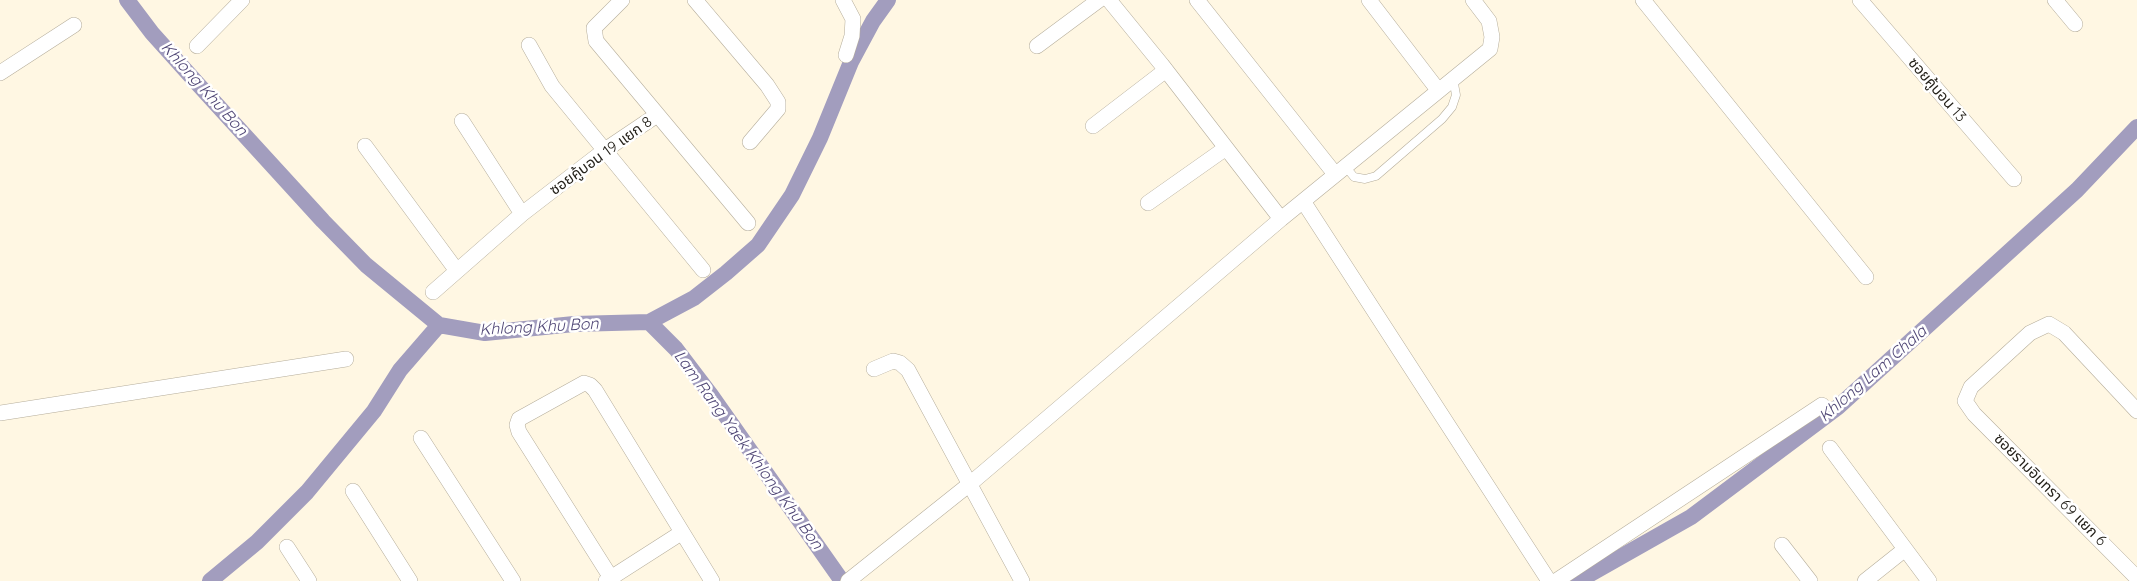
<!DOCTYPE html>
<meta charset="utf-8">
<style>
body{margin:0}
canvas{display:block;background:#fff7e3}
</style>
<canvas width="2137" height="581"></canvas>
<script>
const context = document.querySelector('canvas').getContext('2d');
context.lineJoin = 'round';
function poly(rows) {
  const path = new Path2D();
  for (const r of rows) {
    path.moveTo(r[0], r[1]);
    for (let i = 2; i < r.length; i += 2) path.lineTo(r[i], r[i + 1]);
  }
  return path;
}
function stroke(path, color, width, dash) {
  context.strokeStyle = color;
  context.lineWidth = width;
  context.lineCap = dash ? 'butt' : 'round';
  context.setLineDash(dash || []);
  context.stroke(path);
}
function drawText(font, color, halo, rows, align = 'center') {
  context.font = font + ' Quicksand,"Noto Sans Thai",sans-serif';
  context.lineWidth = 5;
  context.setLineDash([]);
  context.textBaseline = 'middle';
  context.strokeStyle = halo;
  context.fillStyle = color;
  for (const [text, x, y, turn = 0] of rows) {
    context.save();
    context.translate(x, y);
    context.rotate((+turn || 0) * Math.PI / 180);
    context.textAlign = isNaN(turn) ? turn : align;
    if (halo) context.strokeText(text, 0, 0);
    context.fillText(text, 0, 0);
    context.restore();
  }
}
stroke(poly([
 [127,0,152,33,196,82,323,221,366,265,439,325,485,333,574,324,649,322,694,298,726,273,758,245,792,195,820,138,851,62,873,21,888,0],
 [649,322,676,349,711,395,842,581],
 [210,581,257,542,307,492,374,411,400,370,439,325],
 [1578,581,1691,517,1838,407,2077,190,2137,127]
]), '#a29dbe', 16);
const service = poly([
 [1345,166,1354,177,1365,179,1376,176,1442,119,1452,107,1456,95,1453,78]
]);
const minor = poly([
 [622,0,594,28,596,41,748,223],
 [695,0,767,85,778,102,778,109,750,142],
 [843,0,853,19,852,36,846,55],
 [1109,0,1162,65,1281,219],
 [1197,0,1335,174],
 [1369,0,1438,90],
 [1643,0,1866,277],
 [1860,0,2014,179],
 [2055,0,2075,24],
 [529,45,552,86,703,270],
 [197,46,242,0],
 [1037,46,1099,0],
 [0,73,74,25],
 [462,121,522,214],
 [1093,126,1166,70],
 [365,146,457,271],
 [1303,201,1549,581],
 [1148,203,1226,148],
 [433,292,522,214,605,150,657,115],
 [874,369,893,361,900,363,908,370,1022,581],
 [2137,411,2064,333,2049,324,2030,333,1971,387,1965,401,1974,414,2137,578],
 [0,413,346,359],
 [421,438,513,581],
 [1830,448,1929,581],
 [353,491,410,581],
 [1782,545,1810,581],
 [287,547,309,581],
 [606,581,681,533],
 [613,581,519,432,517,425,519,419,584,383,590,385,595,390,712,581],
 [848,581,971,483,1281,219,1490,49,1492,37,1489,21,1473,0],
 [1556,581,1822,405],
 [1865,581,1904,550]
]);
stroke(service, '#b5ad9b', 9);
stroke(minor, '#b5ad9b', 16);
stroke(service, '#fff', 8);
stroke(minor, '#fff', 15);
drawText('15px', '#25221b', '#fff', [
 ["ซอยคู้บอน 13",1937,90,49],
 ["ซอยคู้บอน 19 แยก 8",601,156,-36],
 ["ซอยรามอินทรา 69 แยก 6",2050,490,45]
]);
drawText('italic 16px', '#4f4675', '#fff', [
 ["Khlong Khu Bon",204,89,48],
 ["Khlong Khu Bon",539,327,-3],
 ["Khlong Lam Chala",1873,374,-41],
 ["Lam Rang Yaek Khlong Khu Bon",748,450,54]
]);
</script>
